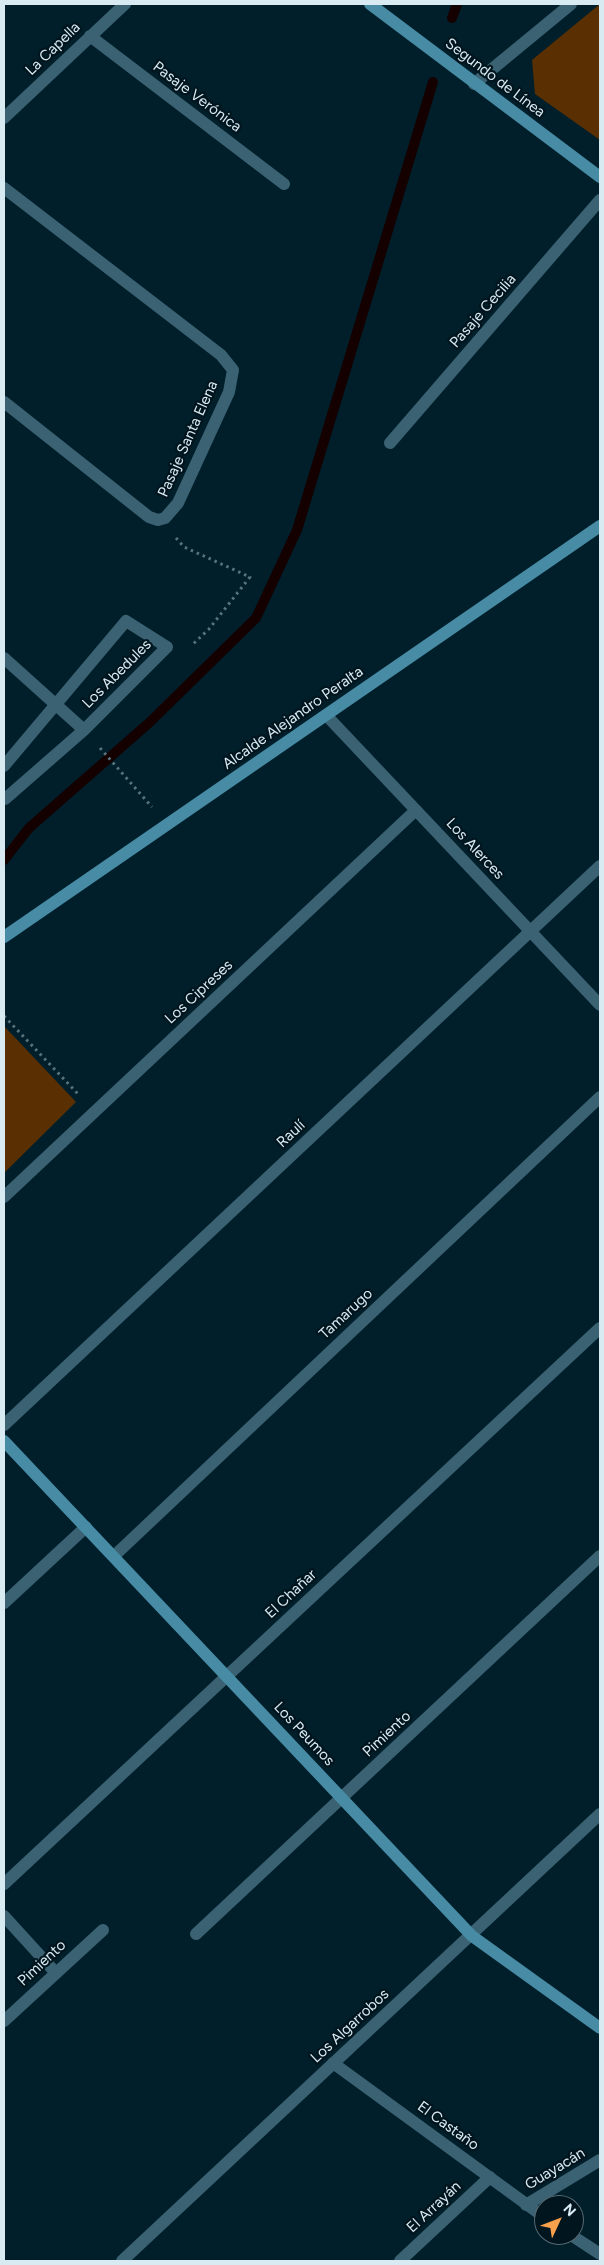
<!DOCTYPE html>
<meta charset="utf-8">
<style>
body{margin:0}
#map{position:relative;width:604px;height:2265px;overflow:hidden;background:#001f2a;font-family:Figtree,sans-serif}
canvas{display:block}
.frame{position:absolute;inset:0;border:5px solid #d8eaf2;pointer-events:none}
.north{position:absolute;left:534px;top:2195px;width:50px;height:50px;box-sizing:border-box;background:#00151e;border:1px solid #566a73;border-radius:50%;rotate:47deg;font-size:14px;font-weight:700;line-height:20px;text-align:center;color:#d8eaf2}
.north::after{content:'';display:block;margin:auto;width:18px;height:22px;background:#f9a04c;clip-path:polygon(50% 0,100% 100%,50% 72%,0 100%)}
</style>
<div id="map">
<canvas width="604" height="2265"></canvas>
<div class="frame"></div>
<div class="north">N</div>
</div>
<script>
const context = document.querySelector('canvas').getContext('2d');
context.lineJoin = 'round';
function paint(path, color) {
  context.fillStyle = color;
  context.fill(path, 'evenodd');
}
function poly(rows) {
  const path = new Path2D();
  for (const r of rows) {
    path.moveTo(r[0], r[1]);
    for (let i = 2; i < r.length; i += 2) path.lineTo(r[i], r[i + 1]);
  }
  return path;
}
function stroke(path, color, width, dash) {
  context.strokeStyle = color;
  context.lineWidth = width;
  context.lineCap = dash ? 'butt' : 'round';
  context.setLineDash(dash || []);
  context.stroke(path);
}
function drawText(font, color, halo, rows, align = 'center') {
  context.font = font + ' Figtree,sans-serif';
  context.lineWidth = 4.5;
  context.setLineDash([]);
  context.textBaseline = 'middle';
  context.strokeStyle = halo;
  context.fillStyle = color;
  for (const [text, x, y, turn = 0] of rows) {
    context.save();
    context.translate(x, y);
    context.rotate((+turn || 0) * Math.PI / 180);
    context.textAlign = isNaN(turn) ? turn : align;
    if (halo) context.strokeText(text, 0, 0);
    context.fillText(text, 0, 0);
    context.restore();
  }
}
paint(poly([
 [600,4,600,140,535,94,532,60],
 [4,1026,76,1102,4,1173]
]), '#5a3002');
stroke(poly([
 [452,18,457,4],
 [4,860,29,828,150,722,256,618,297,530,433,82]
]), '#150000', 10);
stroke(poly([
 [176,538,184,547,250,577,209,629,191,646],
 [100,748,152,807],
 [4,1016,79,1095]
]), '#59737c', 3, [2.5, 4]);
stroke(poly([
 [90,36,284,184],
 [474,84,571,4],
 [4,118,125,4],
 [4,188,221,355,233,370,229,392,178,503,165,518,158,520,149,517,4,402],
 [390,443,600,200],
 [4,658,84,730],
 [326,715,600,1005],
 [4,766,126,621,167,647,84,730,5,799,4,798],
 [4,1197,416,810],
 [4,1425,600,866],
 [114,1556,600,1097],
 [4,1603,86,1527],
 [4,1884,600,1328],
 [4,1916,55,1972],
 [196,1934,600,1556],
 [4,2021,103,1930],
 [333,2063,544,2217],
 [526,2205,600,2160],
 [571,2235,600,2254],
 [122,2261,600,1814],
 [400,2261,490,2177]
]), '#3a6272', 12);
stroke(poly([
 [370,4,600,177],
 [4,937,600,526],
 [4,1441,472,1936,600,2028]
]), '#478ba5', 12);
drawText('15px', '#d8eaf2', '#00151e', [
 ["La Capella",53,49,-44],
 ["Segundo de Línea",495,78,37],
 ["Pasaje Verónica",197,97,37],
 ["Pasaje Cecilia",483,311,-49],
 ["Pasaje Santa Elena",188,439,-66],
 ["Los Abedules",117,674,-45],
 ["Alcalde Alejandro Peralta",293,718,-35],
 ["Los Alerces",475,849,47],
 ["Los Cipreses",199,992,-43],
 ["Raulí",291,1134,-43],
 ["Tamarugo",346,1314,-43],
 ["El Chañar",291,1594,-43],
 ["Los Peumos",304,1734,47],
 ["Pimiento",387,1734,-43],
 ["Pimiento",42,1963,-43],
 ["Los Algarrobos",350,2026,-43],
 ["El Castaño",448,2126,36],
 ["Guayacán",555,2169,-31],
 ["El Arrayán",434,2207,-43]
]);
</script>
